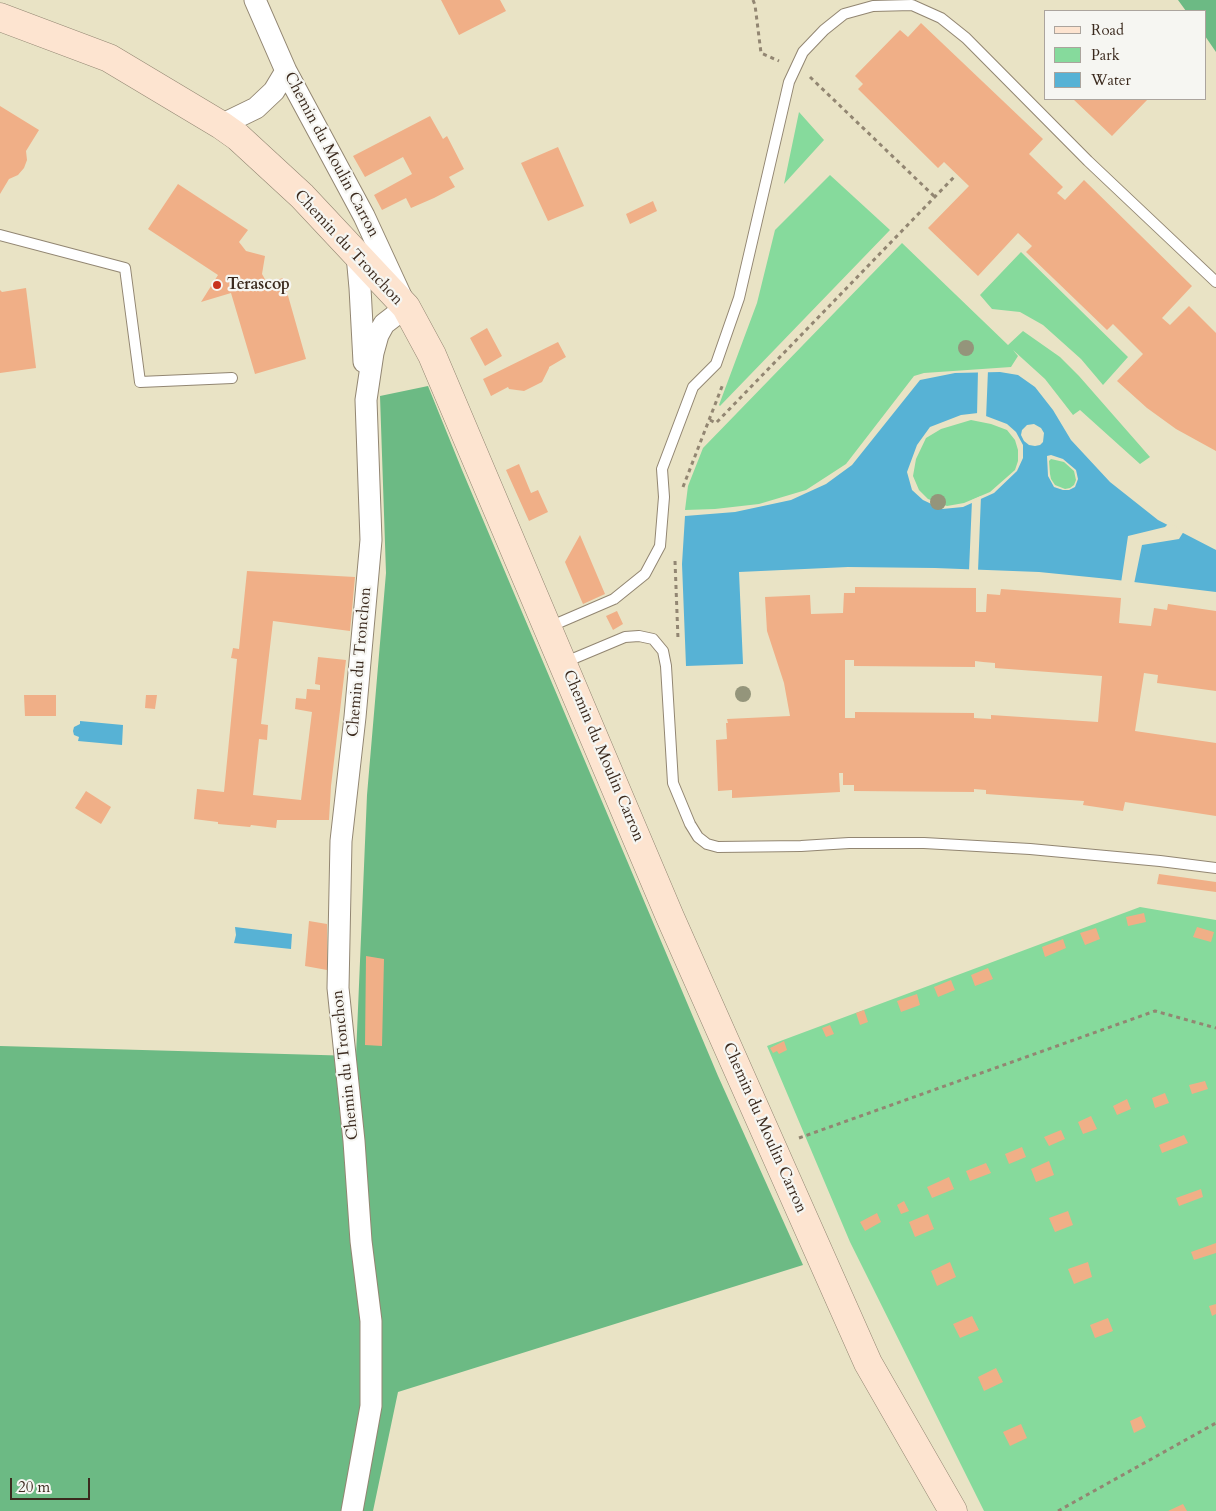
<!DOCTYPE html>
<style>
body{margin:0}
#map{position:relative;width:1216px;height:1511px;overflow:hidden;background:#e9e3c5;font-family:Cardo,serif}
canvas{display:block}
.legend{position:absolute;left:1044px;top:10px;width:162px;height:90px;box-sizing:border-box;background:#f6f6f2;border:1px solid #aba49d;margin:0;padding:6px 9px;list-style:none;font-size:15px;color:#3b2a1e}
.legend li{display:flex;align-items:center;gap:10px;height:25px}
.legend b{width:25px;border:1px solid #aba49d}
.scale{position:absolute;left:10px;top:1478px;width:80px;height:22px;box-sizing:border-box;border:2px solid #3b2a1e;border-top:0;padding-left:6px;font-size:15px;line-height:18px;white-space:nowrap;color:#3b2a1e;-webkit-text-stroke:4px #f6f6f2;paint-order:stroke}
</style>
<div id="map">
<canvas width="1216" height="1511"></canvas>
<ul class="legend">
<li><b style="height:6px;background:#fde4d0"></b>Road</li>
<li><b style="height:14px;background:#86da9c"></b>Park</li>
<li><b style="height:14px;background:#57b2d5"></b>Water</li>
</ul>
<div class="scale">20 m</div>
</div>
<script>
const context = document.querySelector('canvas').getContext('2d');
context.lineJoin = 'round';
function paint(path, color) {
  context.fillStyle = color;
  context.fill(path, 'evenodd');
}
function poly(rows) {
  const path = new Path2D();
  for (const r of rows) {
    path.moveTo(r[0], r[1]);
    for (let i = 2; i < r.length; i += 2) path.lineTo(r[i], r[i + 1]);
  }
  return path;
}
function stroke(path, color, width, dash) {
  context.strokeStyle = color;
  context.lineWidth = width;
  context.lineCap = dash ? 'butt' : 'round';
  context.setLineDash(dash || []);
  context.stroke(path);
}
function drawText(font, color, halo, rows, align = 'center') {
  context.font = font + ' Cardo,serif';
  context.lineWidth = 4.5;
  context.setLineDash([]);
  context.textBaseline = 'middle';
  context.strokeStyle = halo;
  context.fillStyle = color;
  for (const [text, x, y, turn = 0] of rows) {
    context.save();
    context.translate(x, y);
    context.rotate((+turn || 0) * Math.PI / 180);
    context.textAlign = isNaN(turn) ? turn : align;
    if (halo) context.strokeText(text, 0, 0);
    context.fillText(text, 0, 0);
    context.restore();
  }
}
paint(poly([
 [799,112,824,140,784,184],
 [830,175,890,230,720,406,719,405,757,303,775,230],
 [902,243,1008,345,1023,331,1060,357,1079,376,1150,457,1140,464,1080,410,1073,415,1045,379,1013,350,1018,356,1011,367,924,373,914,376,846,464,806,490,759,504,715,509,685,510,688,486,703,448],
 [1021,252,1128,357,1103,385,1081,359,1043,325,1020,312,992,309,980,295],
 [971,420,991,424,1007,430,1015,440,1018,450,1018,461,1015,470,990,492,964,503,947,506,928,499,919,490,913,476,916,459,926,438,941,429],
 [1051,459,1064,462,1074,471,1076,480,1074,485,1070,488,1065,489,1055,485,1051,479,1050,474,1049,461],
 [1140,907,1216,920,1216,1511,984,1511,850,1242,767,1046]
]), '#86da9c');
paint(poly([
 [1178,0,1216,0,1216,52,1205,36,1205,11,1186,11],
 [428,386,462,470,718,1076,803,1265,398,1392,373,1511,0,1511,0,1046,356,1056,367,795,386,573,380,396]
]), '#6cba84');
paint(poly([
 [1000,372,1018,375,1035,387,1053,410,1071,440,1110,482,1158,520,1216,550,1216,592,1109,579,1039,572,935,568,848,567,739,572,743,664,686,666,682,564,685,516,735,512,791,500,826,484,852,465,920,380,955,373],
 [978,413,1007,424,1016,432,1023,445,1023,458,1017,471,994,493,963,507,942,509,923,500,912,490,907,472,917,445,930,427,961,415],
 [1034,424,1041,428,1044,433,1043,442,1040,445,1035,446,1029,445,1024,441,1021,435,1022,430,1027,425],
 [1051,455,1063,459,1076,470,1078,479,1075,487,1069,490,1063,490,1054,487,1048,476,1047,456],
 [80,721,123,725,122,745,78,741,79,737,74,735,73,731,74,727,80,724],
 [235,927,292,934,291,949,234,943,236,935]
]), '#57b2d5');
paint(poly([
 [978,370,988,370,986,419,977,416],
 [981,496,978,571,969,571,972,500],
 [1169,523,1184,531,1179,539,1142,545,1134,584,1121,583,1128,536,1165,527]
]), '#e9e3c5');
paint(poly([
 [441,0,500,0,506,11,459,35],
 [921,23,1043,139,1029,154,1063,187,1057,193,1065,200,1084,180,1192,286,1162,318,1170,325,1189,306,1216,333,1216,451,1176,429,1147,408,1117,381,1143,354,1113,324,1107,330,1026,252,1032,246,1018,233,978,276,928,228,969,186,944,162,938,168,858,89,863,84,855,76,900,30,908,37],
 [1073,99,1148,99,1112,136],
 [0,106,39,130,26,151,27,160,24,168,18,175,9,179,0,194],
 [430,116,443,139,447,136,464,169,449,177,455,187,434,198,411,208,406,198,382,210,374,195,412,174,403,157,365,177,353,156],
 [558,147,584,206,548,221,521,163],
 [178,184,248,230,239,242,246,251,265,256,262,274,267,283,283,278,306,359,255,374,231,293,201,302,218,275,148,229],
 [653,201,657,211,630,224,626,214],
 [26,288,36,368,0,373,0,290,2,292],
 [487,328,502,356,485,366,470,338],
 [558,342,566,357,549,367,549,368,542,382,524,391,509,389,508,387,491,396,483,379],
 [519,464,531,493,538,490,548,512,529,521,506,470],
 [580,535,605,594,583,604,565,562],
 [247,571,355,577,350,631,273,621,261,724,268,725,267,740,259,739,253,795,301,800,312,712,295,709,296,698,306,699,307,689,320,690,320,685,315,684,318,657,346,660,331,786,329,820,277,820,276,828,251,825,250,827,218,824,218,822,194,819,197,789,224,792,237,659,231,658,233,648,239,649],
 [855,587,976,588,976,612,986,612,987,594,1000,595,1001,589,1121,598,1119,623,1151,626,1154,608,1167,610,1168,604,1216,611,1216,691,1157,683,1158,675,1144,673,1135,731,1216,743,1216,816,1125,802,1123,811,1083,805,1084,801,986,794,986,790,974,789,974,792,854,791,854,785,843,785,843,773,839,773,840,792,732,798,732,790,718,791,716,740,727,739,726,723,728,723,727,719,790,716,784,683,767,631,765,597,810,595,811,614,843,613,844,593,855,593],
 [845,660,854,660,854,666,975,667,975,661,983,662,995,663,995,668,1102,676,1098,722,991,715,991,719,974,718,974,713,855,712,855,718,845,718],
 [617,611,623,624,613,630,606,616],
 [24,695,56,695,56,716,25,716],
 [146,695,157,695,155,709,145,708],
 [86,791,111,807,101,824,75,808],
 [1159,874,1216,882,1216,892,1157,884],
 [1144,913,1146,922,1128,926,1126,917],
 [309,921,327,924,327,970,305,966],
 [1197,927,1214,932,1211,942,1193,937],
 [1096,928,1100,939,1085,945,1080,933],
 [1063,939,1066,948,1045,957,1042,947],
 [366,956,384,959,382,1046,365,1045],
 [988,968,993,979,975,986,971,975],
 [951,980,955,990,938,997,934,987],
 [917,994,920,1005,901,1012,897,1001],
 [864,1010,868,1022,860,1025,856,1013],
 [830,1025,834,1034,826,1037,822,1028],
 [784,1041,787,1050,779,1054,777,1051,773,1053,770,1048],
 [1205,1081,1208,1089,1192,1094,1189,1085],
 [1165,1093,1169,1103,1155,1108,1152,1098],
 [1127,1099,1131,1109,1117,1115,1113,1106],
 [1091,1116,1097,1129,1083,1134,1078,1122],
 [1061,1130,1065,1139,1049,1146,1044,1137],
 [1184,1135,1188,1143,1162,1153,1159,1145],
 [1022,1147,1026,1157,1009,1164,1005,1154],
 [1049,1161,1054,1175,1036,1182,1031,1169],
 [986,1163,991,1173,970,1181,966,1171],
 [949,1177,954,1189,932,1198,927,1187],
 [1201,1189,1203,1197,1179,1206,1176,1198],
 [904,1201,909,1211,901,1214,897,1205],
 [1068,1211,1073,1225,1055,1232,1049,1218],
 [877,1213,881,1222,865,1231,860,1222],
 [928,1214,934,1229,915,1237,909,1222],
 [1216,1243,1216,1253,1194,1260,1191,1252],
 [950,1262,956,1277,937,1286,931,1271],
 [1088,1262,1092,1277,1074,1284,1068,1269],
 [1216,1304,1216,1314,1212,1316,1209,1306],
 [972,1316,979,1330,960,1338,953,1324],
 [1108,1318,1113,1331,1095,1338,1090,1325],
 [996,1368,1003,1382,984,1391,978,1377],
 [1141,1416,1146,1427,1134,1433,1130,1421],
 [1021,1424,1027,1438,1010,1446,1003,1432],
 [1183,1504,1187,1511,1168,1511]
]), '#f0af87');
const lane = poly([
 [0,235,125,268,140,382,232,378],
 [549,627,614,599,645,574,660,546,664,497,662,469,693,387,716,364,739,298,789,82,803,52,824,30,844,14,873,6,912,5,941,18,966,38,1088,161,1216,282],
 [563,663,625,637,639,636,653,639,663,651,666,666,673,783,690,824,698,837,707,844,718,847,801,846,849,843,924,843,1030,849,1160,861,1216,868]
]);
const street = poly([
 [255,0,286,71,364,216,406,307,384,324,378,335,373,353,366,400,371,540,355,717,341,841,338,988,354,1141,361,1241,371,1321,371,1406,352,1511],
 [221,125,256,108,274,91,286,71],
 [357,255,360,288,364,362]
]);
const secondary = poly([
 [0,17,109,58,221,125,238,137,302,196,406,307,432,355,670,917,868,1363,953,1511]
]);
stroke(lane, '#928672', 12);
stroke(street, '#928672', 23);
stroke(secondary, '#928672', 29);
stroke(poly([
 [753,0,755,5,761,53,779,61],
 [810,77,935,197],
 [710,420,716,423,956,175],
 [683,487,723,384],
 [675,561,678,639],
 [799,1138,1155,1011,1216,1028],
 [1058,1511,1216,1423]
]), '#928672', 3, [4, 4]);
stroke(lane, '#fff', 10);
stroke(street, '#fff', 21);
stroke(secondary, '#fde4d0', 28);
context.fillStyle = '#94957b';
for (const [x, y] of [
 [966,348],
 [938,502],
 [743,694]
]) {
  context.beginPath();
  context.arc(x, y, 8, 0, 2 * Math.PI);
  context.fill();
}
for (const [x, y, r, color] of [
 [217,285,5,"#c8321e"]
]) {
  const dot = new Path2D();
  dot.arc(x, y, r, 0, 2 * Math.PI);
  context.fillStyle = color;
  context.fill(dot);
  stroke(dot, '#f6f6f2', 2);
}
drawText('16px', '#3b2a1e', '#f6f6f2', [
 ["Chemin du Moulin Carron",331,155,62],
 ["Chemin du Tronchon",348,248,47],
 ["Chemin du Tronchon",360,662,-85],
 ["Chemin du Moulin Carron",603,756,67],
 ["Chemin du Tronchon",346,1065,-96],
 ["Chemin du Moulin Carron",764,1128,66]
]);
drawText('bold 16px', '#3b2a1e', '#f6f6f2', [
 ["Terascop",227,285]
], 'left');
</script>
